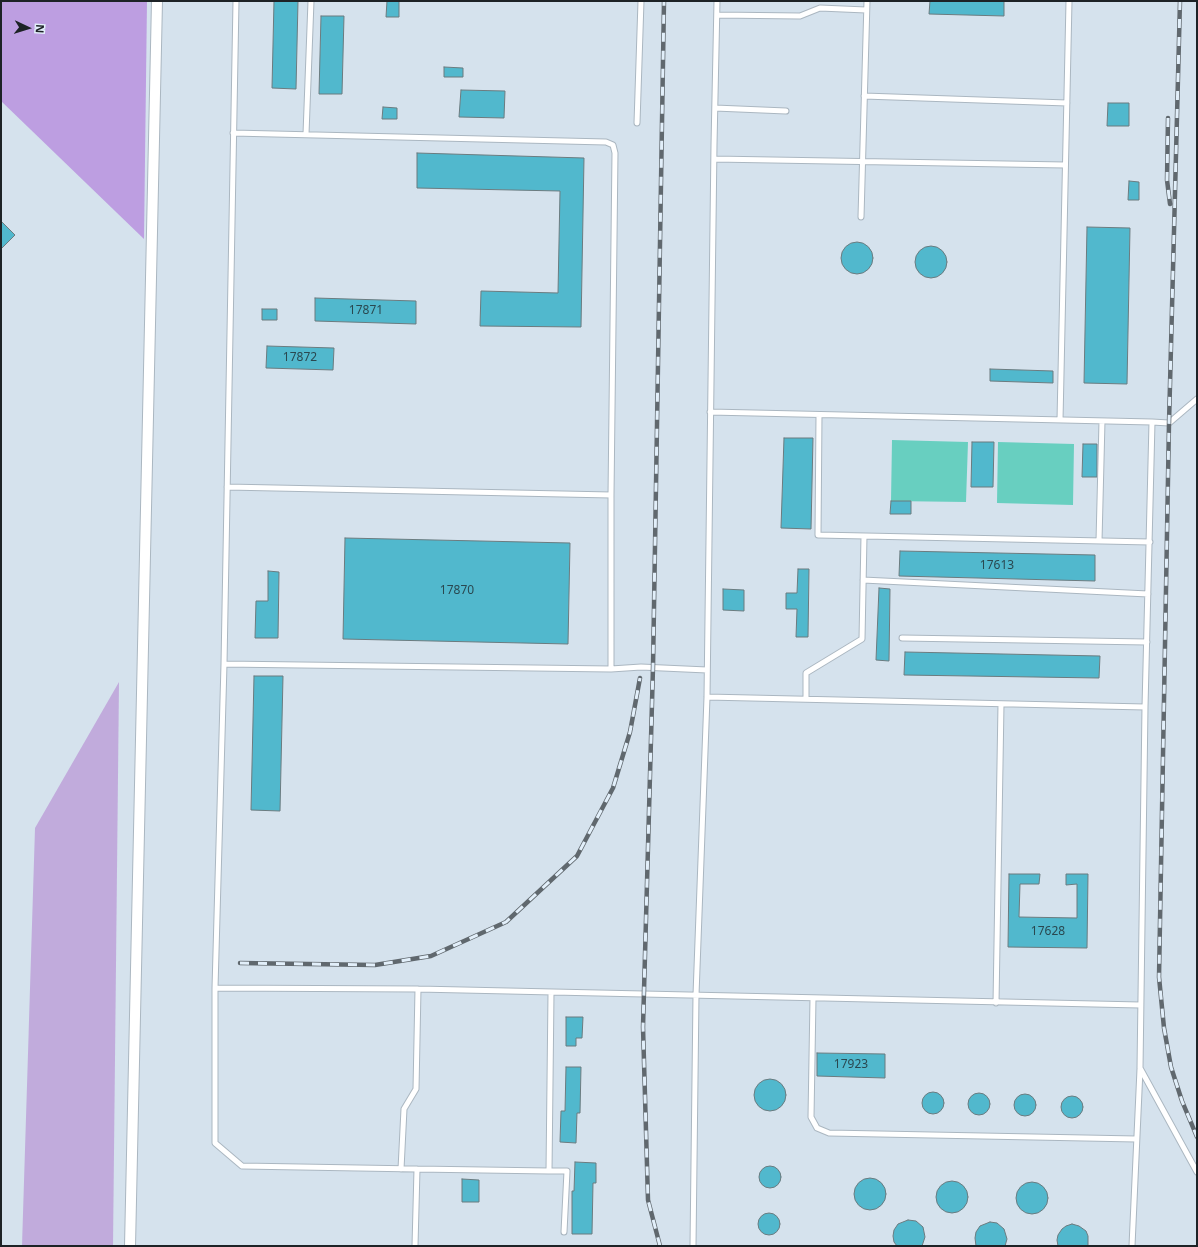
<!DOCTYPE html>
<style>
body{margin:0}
#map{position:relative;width:1198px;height:1247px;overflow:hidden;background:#d5e2ed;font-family:"Noto Sans",sans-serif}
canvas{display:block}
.frame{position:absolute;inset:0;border:2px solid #1d2226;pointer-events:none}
.north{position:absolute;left:8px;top:8px;width:40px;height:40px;-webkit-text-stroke:3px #e2effa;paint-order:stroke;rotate:94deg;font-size:11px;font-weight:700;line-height:16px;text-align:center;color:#1d2226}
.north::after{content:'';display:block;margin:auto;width:14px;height:18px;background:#1d2226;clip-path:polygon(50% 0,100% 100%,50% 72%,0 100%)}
</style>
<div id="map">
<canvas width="1198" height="1247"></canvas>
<div class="frame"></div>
<div class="north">N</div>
</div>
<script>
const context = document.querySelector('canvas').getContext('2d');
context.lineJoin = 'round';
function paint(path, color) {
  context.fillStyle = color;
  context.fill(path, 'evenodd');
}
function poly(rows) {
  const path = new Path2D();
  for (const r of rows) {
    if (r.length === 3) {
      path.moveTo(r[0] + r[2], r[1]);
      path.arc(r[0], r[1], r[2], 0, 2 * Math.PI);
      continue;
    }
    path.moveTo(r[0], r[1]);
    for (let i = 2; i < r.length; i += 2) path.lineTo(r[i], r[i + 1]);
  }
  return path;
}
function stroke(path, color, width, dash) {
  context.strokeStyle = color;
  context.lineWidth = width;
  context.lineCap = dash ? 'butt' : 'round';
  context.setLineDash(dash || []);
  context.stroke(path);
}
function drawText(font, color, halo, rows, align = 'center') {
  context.font = font + ' "Noto Sans",sans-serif';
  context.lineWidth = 3;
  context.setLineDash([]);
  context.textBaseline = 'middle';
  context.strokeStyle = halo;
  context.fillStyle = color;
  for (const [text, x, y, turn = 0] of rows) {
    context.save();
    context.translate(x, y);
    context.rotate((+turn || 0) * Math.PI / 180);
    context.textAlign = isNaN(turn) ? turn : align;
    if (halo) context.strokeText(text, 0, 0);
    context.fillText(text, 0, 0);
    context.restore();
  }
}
paint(poly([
 [119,682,113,1246,22,1246,35,828]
]), '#c1abdc');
paint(poly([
 [1,1,147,1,144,239,1,101]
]), '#bd9ee1');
paint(poly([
 [892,440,968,442,966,502,891,501],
 [998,442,1074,444,1073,505,997,503]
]), '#68cfc0');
const building = poly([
 [274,1,298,1,296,89,272,88,274,1],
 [387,1,399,1,399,17,386,17,387,1],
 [930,1,1004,1,1004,16,929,14,930,1],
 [321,16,344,16,342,94,319,94,321,16],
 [444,67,463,68,463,77,444,77,444,67],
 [461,90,505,91,504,118,459,117,461,90],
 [1108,103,1129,103,1129,126,1107,126,1108,103],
 [383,107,397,108,397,119,382,119,383,107],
 [417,153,584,158,581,327,480,326,481,291,558,293,560,191,417,188,417,153],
 [1129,181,1139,182,1139,200,1128,200,1129,181],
 [1,221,15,235,1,249,1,221],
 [1087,227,1130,228,1127,384,1084,383,1087,227],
 [857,258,16],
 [931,262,16],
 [315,298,416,301,416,324,315,321,315,298],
 [262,309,277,309,277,320,262,320,262,309],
 [267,346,334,348,333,370,266,368,267,346],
 [990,369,1053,371,1053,383,990,381,990,369],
 [784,438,813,438,811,529,781,528,784,438],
 [972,442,994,442,993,487,971,487,972,442],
 [1083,444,1097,444,1097,477,1082,477,1083,444],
 [891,501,911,501,911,514,890,514,891,501],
 [345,538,570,543,568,644,343,639,345,538],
 [900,551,1095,555,1095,581,899,576,900,551],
 [798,569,809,569,808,637,796,637,797,609,786,609,786,593,797,593,798,569],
 [268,571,279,572,278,638,255,638,256,601,268,601,268,571],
 [879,588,890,589,889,661,876,660,879,588],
 [723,589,744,590,744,611,723,610,723,589],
 [905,652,1100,656,1099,678,904,675,905,652],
 [254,676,283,676,280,811,251,810,254,676],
 [1009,874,1040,874,1039,884,1020,884,1019,917,1077,918,1077,884,1066,885,1066,874,1088,874,1087,948,1008,947,1009,874],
 [566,1017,583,1017,582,1038,576,1038,576,1046,566,1046,566,1017],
 [817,1053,885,1054,885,1078,817,1076,817,1053],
 [566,1067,581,1067,580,1113,577,1113,576,1143,560,1142,561,1111,565,1111,566,1067],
 [770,1095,16],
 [933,1103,11],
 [979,1104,11],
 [1025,1105,11],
 [1072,1107,11],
 [575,1162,596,1163,596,1183,593,1183,592,1234,572,1234,572,1191,574,1191,575,1162],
 [770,1177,11],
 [870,1194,16],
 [462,1179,479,1180,479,1202,462,1202,462,1179],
 [952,1197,16],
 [1032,1198,16],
 [769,1224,11],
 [908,1220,916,1221,923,1227,925,1237,922,1246,897,1246,894,1242,893,1236,894,1230,898,1224,908,1220],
 [990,1222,997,1223,1004,1229,1007,1239,1005,1246,976,1246,975,1238,976,1232,980,1226,990,1222],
 [1072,1224,1079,1226,1086,1231,1088,1236,1088,1246,1058,1246,1057,1240,1058,1235,1062,1229,1066,1226,1072,1224]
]);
paint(building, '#51b8cd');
stroke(building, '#6b7b7f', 1);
const service = poly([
 [236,1,224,664,215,988,418,989,1140,1005],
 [717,15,800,16,820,8,866,10],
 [864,96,1067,103],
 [715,108,786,111],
 [637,123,641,1],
 [233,133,606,142,613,145,615,153,611,495,611,669],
 [306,134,311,1],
 [714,159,1065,165],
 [861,217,867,1],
 [1197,399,1169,423,1152,422,1145,707,1140,1068,1197,1172],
 [710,412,1152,422],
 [819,415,818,535,1150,542],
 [1060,420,1069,1],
 [227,487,611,495],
 [1099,541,1102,421],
 [863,580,1148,594],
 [902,638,1147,642],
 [224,664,611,669,641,667,707,670],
 [707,697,1145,707],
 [806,699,806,673,862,639,864,536],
 [215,988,215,1143,242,1166,417,1169,415,1246],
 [813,998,811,1117,817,1128,829,1133,1136,1139],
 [996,1003,1001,704],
 [401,1169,404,1109,416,1089,418,989],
 [417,1169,549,1171,551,993],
 [549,1171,567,1171,564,1232],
 [693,1246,696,995,707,697,714,145,717,1],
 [1132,1246,1140,1069]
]);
const minor = poly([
 [130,1246,157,1]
]);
stroke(service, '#abb7c1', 7);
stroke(minor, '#abb7c1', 12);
stroke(service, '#fff', 5);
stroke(minor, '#fff', 10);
const rail = poly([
 [1180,1,1169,423,1159,977,1164,1028,1171,1067,1182,1101,1197,1137],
 [1168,118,1167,180,1170,204],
 [240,963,375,965,431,956,506,922,577,856,613,788,630,732,640,678],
 [660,1246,648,1200,643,1027,653,667,664,1]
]);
stroke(rail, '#60686e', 4.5);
stroke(rail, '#e2effa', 3, [9]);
drawText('12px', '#2a4850', null, [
 ["17871",366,311],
 ["17872",300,358],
 ["17613",997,566],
 ["17870",457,591],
 ["17628",1048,932],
 ["17923",851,1065]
]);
</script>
